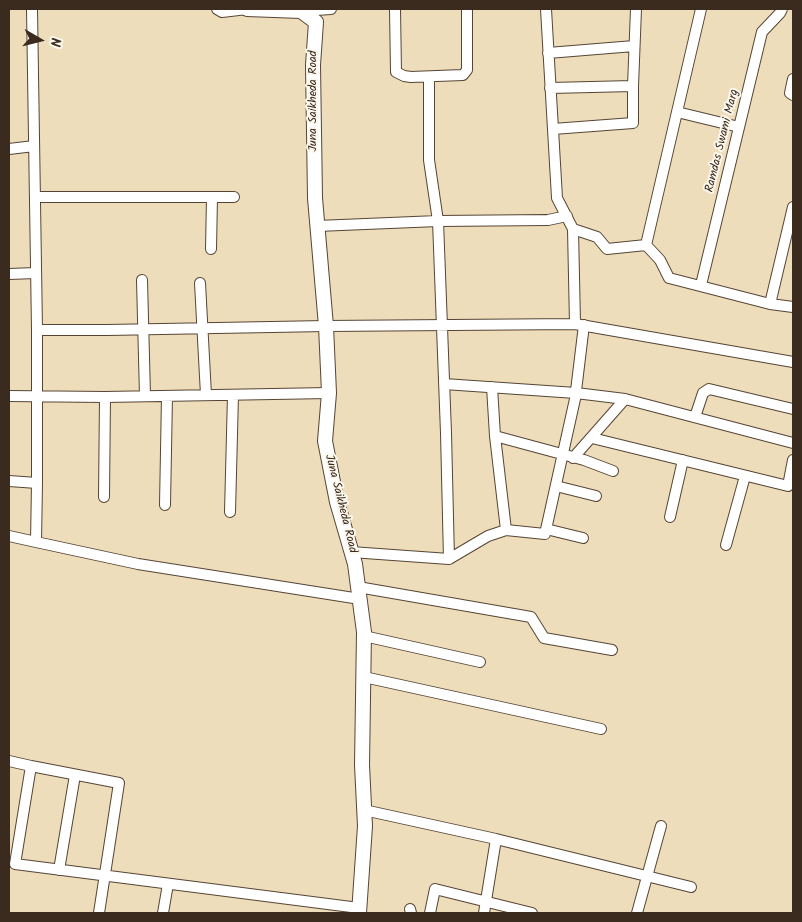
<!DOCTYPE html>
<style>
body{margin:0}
#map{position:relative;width:802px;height:922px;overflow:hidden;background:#eeddba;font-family:Kalam,sans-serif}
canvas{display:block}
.frame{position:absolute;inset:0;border:10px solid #3b2a1e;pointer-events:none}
.north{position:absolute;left:15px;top:15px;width:50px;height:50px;-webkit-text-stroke:4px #fbf7ec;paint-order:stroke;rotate:98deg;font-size:14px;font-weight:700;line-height:20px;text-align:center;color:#3b2a1e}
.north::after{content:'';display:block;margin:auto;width:18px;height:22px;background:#3b2a1e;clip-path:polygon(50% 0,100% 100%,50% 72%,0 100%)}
</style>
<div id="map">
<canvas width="802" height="922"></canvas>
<div class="frame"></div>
<div class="north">N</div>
</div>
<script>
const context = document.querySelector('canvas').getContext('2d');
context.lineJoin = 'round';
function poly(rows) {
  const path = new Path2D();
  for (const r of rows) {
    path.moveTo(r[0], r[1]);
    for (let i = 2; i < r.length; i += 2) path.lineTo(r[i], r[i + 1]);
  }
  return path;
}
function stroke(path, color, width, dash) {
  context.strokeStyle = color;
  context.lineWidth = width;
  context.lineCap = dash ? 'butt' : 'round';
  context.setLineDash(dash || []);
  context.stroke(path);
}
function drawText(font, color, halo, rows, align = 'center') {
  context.font = font + ' Kalam,sans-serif';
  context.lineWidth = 4;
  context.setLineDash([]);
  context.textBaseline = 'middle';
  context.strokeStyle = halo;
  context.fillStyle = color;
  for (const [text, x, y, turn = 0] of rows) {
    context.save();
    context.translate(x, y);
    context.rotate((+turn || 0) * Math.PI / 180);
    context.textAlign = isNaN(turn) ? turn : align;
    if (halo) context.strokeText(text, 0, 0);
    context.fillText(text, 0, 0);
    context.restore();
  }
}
const street = poly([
 [217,9,222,12,247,9],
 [395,9,396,72,404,76,411,77,463,75,467,70,467,9],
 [546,9,557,198,573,229,575,324,793,362],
 [701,9,646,245,660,260,669,278,770,304,793,207],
 [301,11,331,9],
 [548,53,634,46],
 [793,79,790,93,793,95],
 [550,88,633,86,636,9],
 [677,112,739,127],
 [553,129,633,123,633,86],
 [9,149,34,146],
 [35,197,234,197],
 [317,226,438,221,429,160,429,77],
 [573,229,597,237,607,249,646,245],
 [211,249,212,197],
 [9,274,36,273],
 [142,280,145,396],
 [200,283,206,395],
 [701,285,762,32,780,13,782,9],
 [770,304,793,307],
 [37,330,107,330,326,326,575,324],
 [444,384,576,393,625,399,793,443],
 [492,387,495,436,506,530],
 [9,396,105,397,329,393],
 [695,417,703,393,709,389,793,409],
 [495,436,584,460,613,471],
 [592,438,788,486,793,460],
 [573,458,625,399],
 [9,481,37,483,37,330,32,9],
 [37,483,36,542,138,564,360,599],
 [556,486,596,496],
 [104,497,105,397],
 [165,505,167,396],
 [230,512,233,395],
 [670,517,683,460],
 [546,529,583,538],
 [9,536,36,542],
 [726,545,745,476],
 [351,552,449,559,488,536,506,530,545,534,575,399,584,325],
 [449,559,446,433,438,221,548,220,567,216],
 [358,587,531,617,544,638,612,650],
 [364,636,480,662],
 [364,677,601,729],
 [9,761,31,766,15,864,359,908],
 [31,766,119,783,99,913],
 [364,810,496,839,691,887],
 [59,870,75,775],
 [410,909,411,913],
 [163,913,168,884],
 [430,913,435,889,532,913],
 [484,913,496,839],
 [637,913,661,826]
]);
const secondary = poly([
 [247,9,301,11,316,22,313,65,315,198,326,326,329,393,325,441,337,502,355,564,364,632,362,765,365,826,359,913]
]);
stroke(street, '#564535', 12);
stroke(secondary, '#564535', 16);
stroke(street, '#fff', 10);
stroke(secondary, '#fff', 14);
drawText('12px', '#3b2a1e', '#fbf7ec', [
 ["Juna Saikheda Road",314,101,-90],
 ["Ramdas Swami Marg",723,141,-76],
 ["Juna Saikheda Road",340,504,76]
]);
</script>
